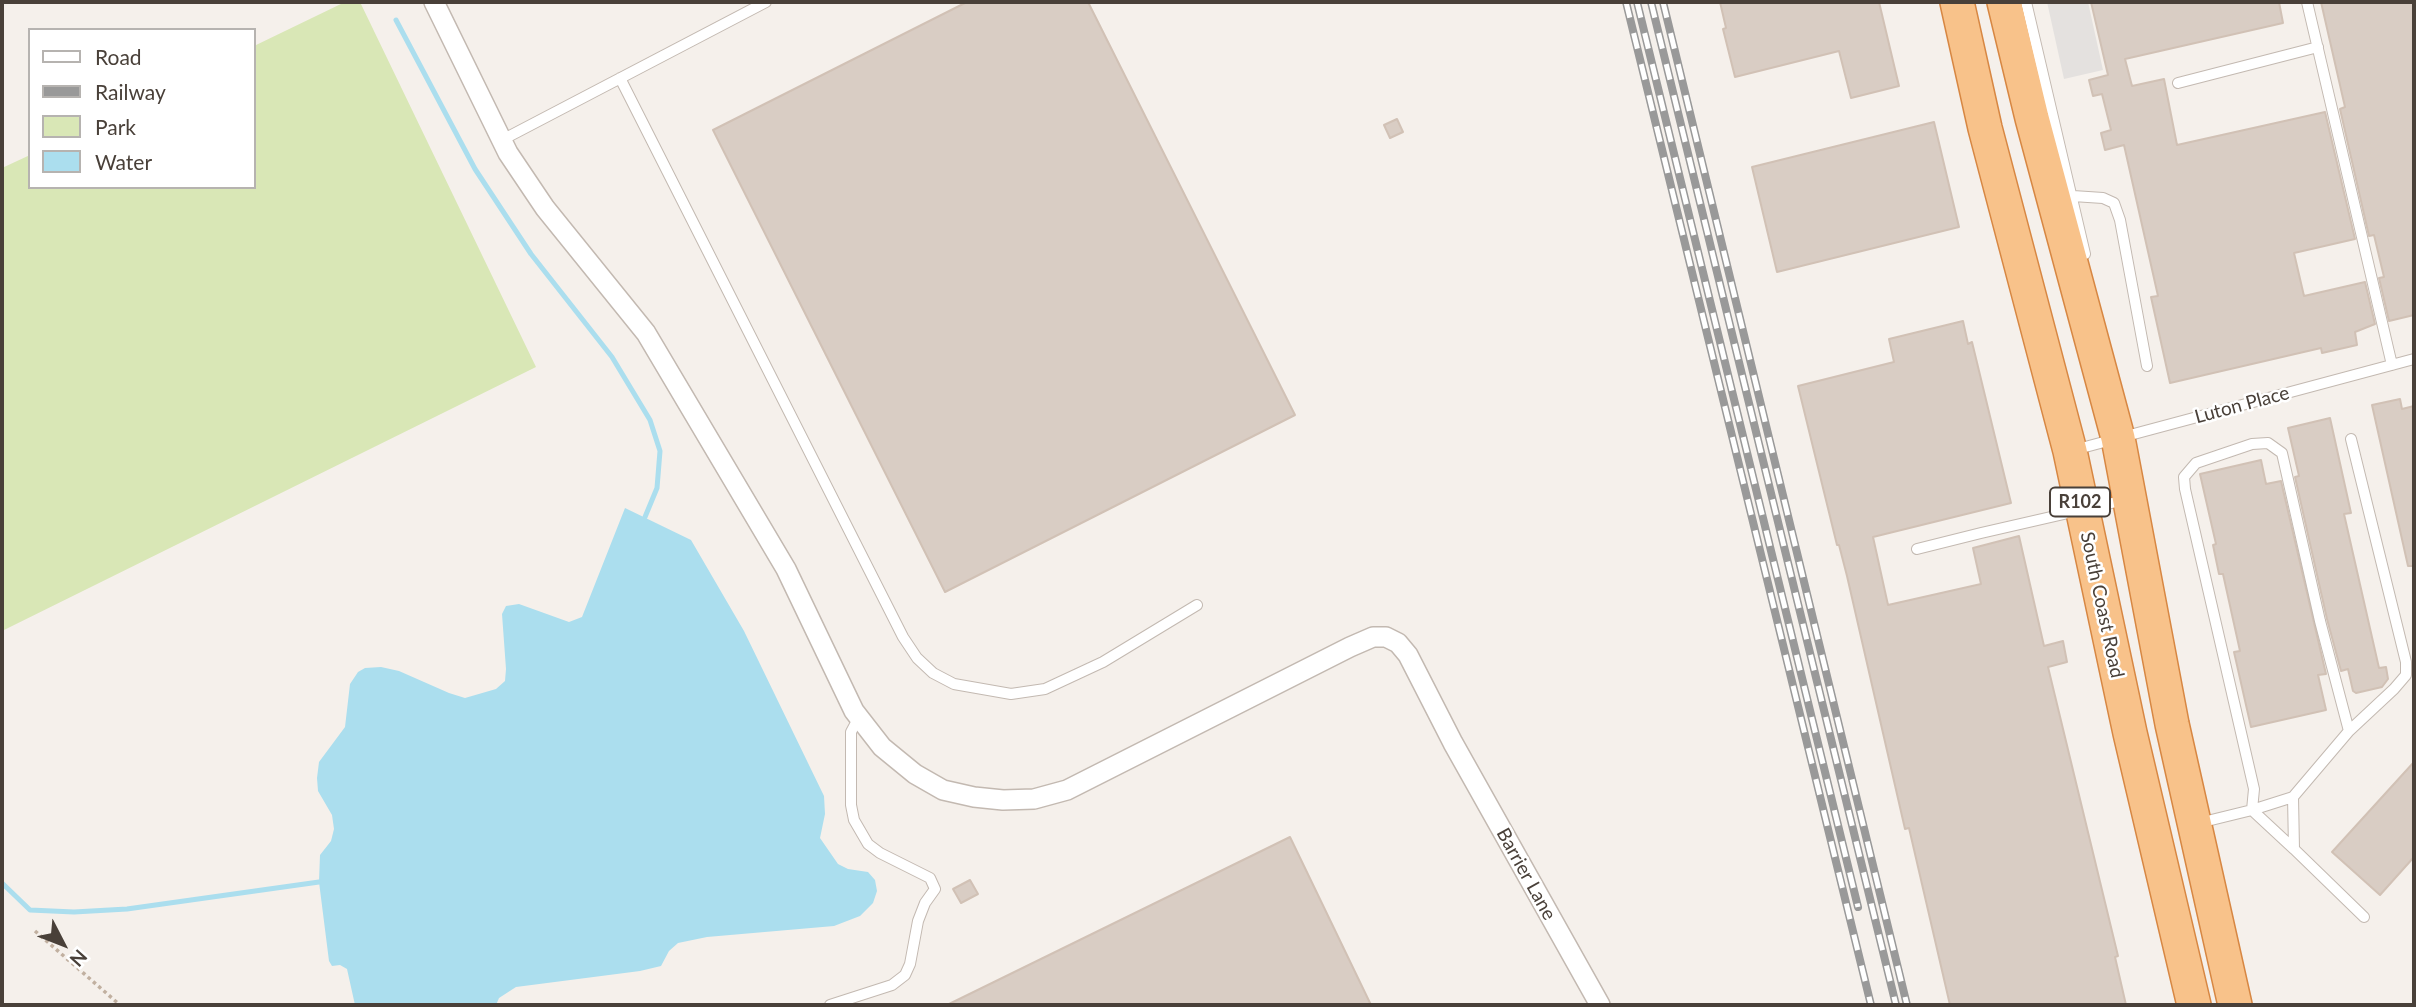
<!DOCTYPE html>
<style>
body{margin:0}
#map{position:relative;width:2416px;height:1007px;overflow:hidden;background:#f5f0eb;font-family:Lato,sans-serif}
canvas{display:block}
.frame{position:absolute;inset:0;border:4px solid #494039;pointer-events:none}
.legend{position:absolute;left:28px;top:28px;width:228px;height:161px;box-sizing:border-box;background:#fff;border:2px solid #b6b3b0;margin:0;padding:9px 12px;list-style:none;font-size:21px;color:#494039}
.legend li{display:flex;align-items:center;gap:14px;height:35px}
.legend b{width:35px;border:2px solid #b6b3b0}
.north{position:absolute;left:28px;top:909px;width:70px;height:70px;-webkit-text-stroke:5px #fff;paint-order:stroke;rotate:132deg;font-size:19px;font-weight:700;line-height:28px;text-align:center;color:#494039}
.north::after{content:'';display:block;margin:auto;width:24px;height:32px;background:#494039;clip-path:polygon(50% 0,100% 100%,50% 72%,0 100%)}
</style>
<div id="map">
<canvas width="2416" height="1007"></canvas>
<div class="frame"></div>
<ul class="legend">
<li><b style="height:9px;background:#fff"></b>Road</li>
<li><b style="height:9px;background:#999"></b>Railway</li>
<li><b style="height:19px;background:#d9e7b6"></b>Park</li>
<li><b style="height:19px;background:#abdeee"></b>Water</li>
</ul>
<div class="north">N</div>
</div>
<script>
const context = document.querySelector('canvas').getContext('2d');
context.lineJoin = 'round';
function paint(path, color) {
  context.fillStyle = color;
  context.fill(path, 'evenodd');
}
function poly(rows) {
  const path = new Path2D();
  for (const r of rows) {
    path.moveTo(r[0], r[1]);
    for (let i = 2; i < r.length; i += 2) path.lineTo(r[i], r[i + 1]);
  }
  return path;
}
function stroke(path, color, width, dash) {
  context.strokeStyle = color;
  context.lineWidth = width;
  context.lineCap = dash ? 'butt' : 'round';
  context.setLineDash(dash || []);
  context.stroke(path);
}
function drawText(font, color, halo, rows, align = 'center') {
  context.font = font + ' Lato,sans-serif';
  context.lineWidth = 5;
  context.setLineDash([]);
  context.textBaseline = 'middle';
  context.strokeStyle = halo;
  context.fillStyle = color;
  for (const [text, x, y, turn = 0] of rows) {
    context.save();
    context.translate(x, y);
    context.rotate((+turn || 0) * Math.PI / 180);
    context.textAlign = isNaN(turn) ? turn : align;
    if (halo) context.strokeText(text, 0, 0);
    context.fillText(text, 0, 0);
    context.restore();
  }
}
paint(poly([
 [345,2,360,2,536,367,2,631,2,168,30,155,30,187,254,187,254,46]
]), '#d9e7b6');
paint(poly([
 [2047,2,2088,2,2103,70,2064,79]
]), '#e4e1df');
paint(poly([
 [625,508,691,540,744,631,824,796,825,814,820,838,838,864,848,869,868,872,875,880,877,891,873,903,860,916,834,926,707,937,678,943,669,951,661,966,640,971,516,987,499,998,496,1005,355,1005,347,969,340,965,332,966,329,961,319,882,320,855,331,841,334,829,332,815,318,791,317,778,319,762,345,727,350,684,358,672,365,668,381,667,399,671,449,693,465,698,496,689,505,681,506,669,502,614,506,606,519,604,569,622,582,617]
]), '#abdeee');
stroke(poly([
 [396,20,475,169,531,254,612,357,650,420,660,451,657,488,645,517],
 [2,883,30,910,74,912,127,909,319,882]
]), '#abdeee', 5);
const building = poly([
 [967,2,1088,2,1295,415,945,592,713,130,967,2],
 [1720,2,1879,2,1899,86,1851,98,1839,51,1735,77,1723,29,1726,28,1720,2],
 [2091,2,2279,2,2283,23,2125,59,2132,86,2164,79,2177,145,2325,112,2355,239,2294,253,2304,296,2365,282,2375,324,2355,332,2357,345,2322,353,2321,348,2170,383,2151,297,2158,296,2124,145,2105,150,2101,133,2111,130,2102,94,2093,96,2089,80,2108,75,2091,2],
 [2321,2,2414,2,2414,315,2389,321,2379,278,2384,277,2374,235,2369,236,2340,109,2345,107,2321,2],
 [1397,119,1403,132,1390,138,1384,125,1397,119],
 [1934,122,1959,227,1777,272,1752,167,1934,122],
 [1963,321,1968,344,1972,342,2011,503,1873,537,1888,605,1981,584,1973,548,2019,536,2044,646,2063,641,2067,662,2048,667,2118,956,2115,957,2126,1005,1950,1005,1909,828,1905,829,1847,576,1839,545,1837,545,1798,386,1894,362,1889,339,1963,321],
 [2400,399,2402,409,2414,406,2414,566,2408,566,2372,405,2400,399],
 [2330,418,2351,513,2344,514,2379,668,2386,667,2388,679,2382,687,2356,693,2353,691,2348,669,2341,671,2327,619,2295,477,2299,476,2288,428,2330,418],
 [2261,460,2266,484,2281,481,2326,674,2318,675,2326,710,2251,727,2234,652,2240,651,2223,574,2219,574,2213,545,2216,544,2200,474,2261,460],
 [2414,762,2414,857,2380,895,2332,852,2414,762],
 [1290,837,1371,1005,947,1005,1290,837],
 [970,880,978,894,961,903,953,889,970,880]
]);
paint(building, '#d9cdc4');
stroke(building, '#d1c1b5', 2);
const service = poly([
 [2026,2,2085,254],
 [2307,2,2392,365],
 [620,78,903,637,917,658,933,673,954,684,1011,694,1045,689,1103,662,1197,605],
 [2178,83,2318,47],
 [502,140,766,2],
 [2073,196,2103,198,2114,203,2120,220,2147,366],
 [2351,439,2406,662,2406,675,2394,689,2349,731,2293,797,2294,849,2364,917],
 [2074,450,2414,359],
 [1917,549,1981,533,2125,500],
 [2293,797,2252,810,2294,849],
 [2199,823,2252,810,2254,789,2185,489,2184,477,2196,463,2252,444,2268,443,2282,453,2320,621,2349,731],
 [830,1005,892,985,905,975,910,964,918,921,925,903,935,889,930,878,880,853,868,844,854,820,851,805,851,732,859,717]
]);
const minor = poly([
 [434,2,508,153,545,208,646,333,786,569,854,711,882,747,915,774,943,790,974,797,1003,800,1034,799,1067,790,1350,647,1373,637,1386,637,1398,643,1408,655,1453,743,1600,1005]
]);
const trunk = poly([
 [1957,2,1985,128,2070,451,2130,733,2194,1005],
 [2004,2,2032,118,2118,438,2172,724,2235,1005]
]);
stroke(service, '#c3b9b1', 12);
stroke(minor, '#c3b9b1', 22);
stroke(trunk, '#d78743', 36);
stroke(poly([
 [35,931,120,1005]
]), '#c1b0a0', 3.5, [3.5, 3.5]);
stroke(service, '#fff', 10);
stroke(minor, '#fff', 19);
stroke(trunk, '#f8c28a', 33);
const rail = poly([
 [1626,2,1871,1005],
 [1637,2,1858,907],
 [1651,2,1896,1005],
 [1663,2,1907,1005]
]);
stroke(rail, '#999', 8);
stroke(rail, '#fff', 5, [16]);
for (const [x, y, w] of [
 [2080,502,60]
]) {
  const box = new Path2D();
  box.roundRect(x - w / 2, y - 14.5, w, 29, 5);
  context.fillStyle = '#fff';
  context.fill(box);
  stroke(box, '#494039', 2);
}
drawText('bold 18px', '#494039', null, [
 ["R102",2080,502]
]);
drawText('19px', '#494039', '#fff', [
 ["Luton Place",2242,405,-15],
 ["South Coast Road",2102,605,78],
 ["Barrier Lane",1526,874,61]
]);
</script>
